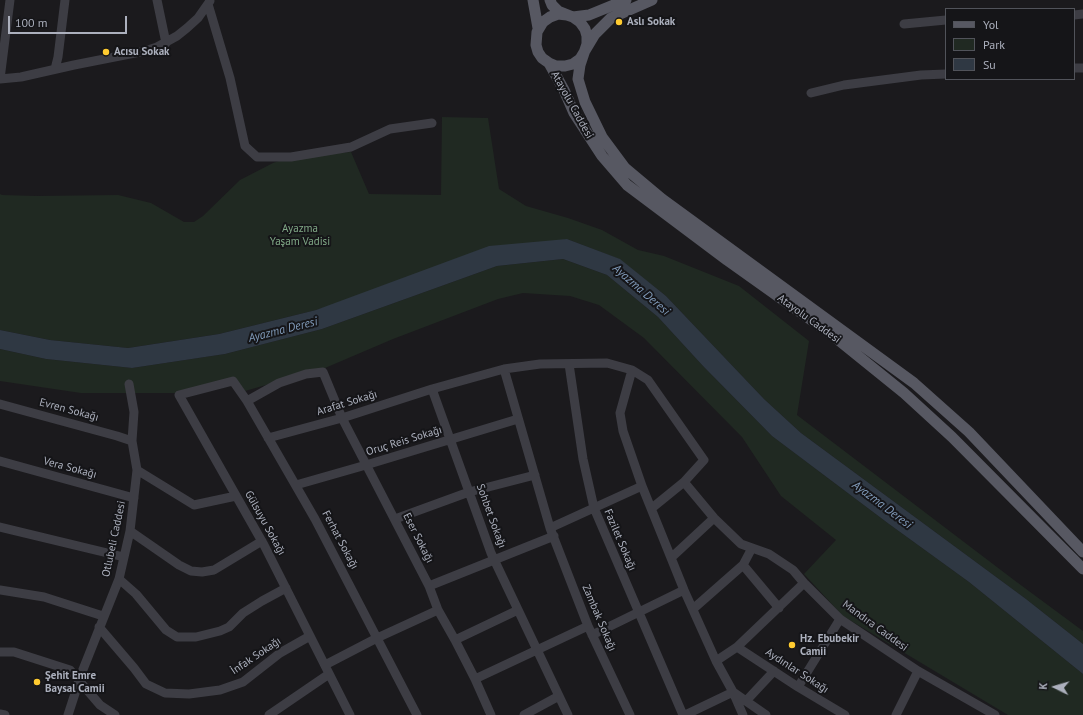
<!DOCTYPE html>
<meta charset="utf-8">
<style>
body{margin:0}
#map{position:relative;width:1083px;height:715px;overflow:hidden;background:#1b1a1d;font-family:"PT Sans",sans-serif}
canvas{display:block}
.legend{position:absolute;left:945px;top:8px;width:130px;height:72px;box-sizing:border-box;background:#151518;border:1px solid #51535a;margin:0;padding:5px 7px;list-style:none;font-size:12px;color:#acb0bd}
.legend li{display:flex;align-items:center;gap:8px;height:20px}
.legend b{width:20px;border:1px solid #51535a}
.north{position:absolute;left:1035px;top:667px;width:40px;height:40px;-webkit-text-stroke:3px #151518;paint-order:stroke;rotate:275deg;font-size:11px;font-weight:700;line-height:16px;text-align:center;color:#acb0bd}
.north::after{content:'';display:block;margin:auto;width:14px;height:18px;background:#acb0bd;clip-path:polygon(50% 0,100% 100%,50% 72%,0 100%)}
.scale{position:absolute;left:8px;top:16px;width:119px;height:18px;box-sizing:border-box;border:2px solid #acb0bd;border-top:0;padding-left:5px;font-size:12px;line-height:14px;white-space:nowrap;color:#acb0bd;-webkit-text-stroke:3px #151518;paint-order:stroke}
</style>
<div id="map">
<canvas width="1083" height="715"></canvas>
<ul class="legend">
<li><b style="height:5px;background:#575862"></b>Yol</li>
<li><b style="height:11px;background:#202922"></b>Park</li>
<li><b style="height:11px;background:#2f3843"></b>Su</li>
</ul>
<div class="north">K</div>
<div class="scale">100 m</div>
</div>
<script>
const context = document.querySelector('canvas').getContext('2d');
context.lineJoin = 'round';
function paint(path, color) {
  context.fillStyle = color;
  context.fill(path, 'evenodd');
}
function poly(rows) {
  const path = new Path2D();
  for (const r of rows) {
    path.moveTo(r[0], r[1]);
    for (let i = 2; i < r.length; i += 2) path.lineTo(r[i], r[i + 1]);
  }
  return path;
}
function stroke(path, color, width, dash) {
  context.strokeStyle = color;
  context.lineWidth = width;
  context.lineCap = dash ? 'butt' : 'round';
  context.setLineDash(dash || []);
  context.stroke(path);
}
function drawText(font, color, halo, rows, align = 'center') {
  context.font = font + ' "PT Sans",sans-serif';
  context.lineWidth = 4;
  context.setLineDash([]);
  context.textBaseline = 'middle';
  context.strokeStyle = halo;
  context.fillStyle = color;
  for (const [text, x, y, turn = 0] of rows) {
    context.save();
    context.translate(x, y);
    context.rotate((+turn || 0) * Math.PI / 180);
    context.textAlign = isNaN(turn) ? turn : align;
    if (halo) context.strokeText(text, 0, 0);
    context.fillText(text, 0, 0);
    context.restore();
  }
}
paint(poly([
 [442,117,488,118,499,189,526,206,568,218,602,230,638,250,664,256,739,286,809,341,797,415,1014,580,1083,631,1083,644,1026,599,801,433,764,399,666,296,619,259,567,239,316,310,219,334,128,348,50,340,0,330,0,194,2,195,36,196,118,195,151,203,184,222,194,222,203,216,240,180,273,163,291,157,351,152,369,194,441,195],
 [563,259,607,275,658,317,703,366,772,436,889,524,969,582,1083,674,1083,715,1008,715,843,616,804,574,836,540,781,496,742,437,644,338,599,305,570,296,523,293,498,299,393,339,325,368,245,391,235,378,177,393,81,393,0,381,0,349,46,359,132,368,225,354,322,329,497,266]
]), '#202922');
paint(poly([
 [567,239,620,259,666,296,764,399,801,433,1026,599,1083,644,1083,674,969,582,889,524,772,436,703,366,658,317,607,275,563,259,497,266,322,329,225,354,132,368,46,359,0,349,0,330,50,340,128,348,219,334,316,310,489,246]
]), '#2f3843');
stroke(poly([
 [157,0,166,43],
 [208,4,230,78,245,146,257,157,291,157,351,147,390,129,432,123],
 [1074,15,1083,14],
 [904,24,946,20],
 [1074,68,1083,68],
 [55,69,58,57,65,0],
 [0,79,21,77,74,65,145,51,157,47,177,36,187,28,198,18,210,1],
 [0,79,10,0],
 [811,93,844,85,921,75,946,74],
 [569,364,583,459,594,508,683,715],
 [504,369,432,389,491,553,568,715],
 [632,370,620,413,623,431,642,486,550,528,504,369,540,364,607,363,632,370,648,380,704,460,684,482,714,518,741,544,769,554,793,570,804,583,840,619,918,671,995,715],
 [247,401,279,383,306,374,323,372,342,418,429,586,438,610,455,640,475,679,491,715],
 [0,404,117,436,132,441],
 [268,438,342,418,432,389],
 [0,461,134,498],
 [137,470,194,505,236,496],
 [296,485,366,465,518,419],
 [642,486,684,590,716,661,733,692,743,715],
 [652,508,684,482],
 [395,519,469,492,535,475],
 [0,527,124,557],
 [550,528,588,626,630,715],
 [130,531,179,565,191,571,202,572,214,570,262,541],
 [672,557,714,518],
 [743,565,779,608],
 [119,579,136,594,166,630,177,637,196,637,220,631,229,627,243,613,262,601,286,588],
 [429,586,554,536],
 [0,590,44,597,103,616],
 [693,609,743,565,752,548],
 [99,627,134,668,146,684,165,693,189,694,220,690,243,682,280,653,310,636],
 [592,635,684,590],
 [455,640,518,610],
 [737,647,798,687,845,715],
 [0,652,14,652,70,670,100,705,115,715],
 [716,661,737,647,804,583],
 [325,665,377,638,438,610],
 [475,679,588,626],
 [798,687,840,619],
 [746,701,774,671],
 [0,714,5,715],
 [68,715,82,672,119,579,130,531,137,470,132,441,134,412,129,384],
 [269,715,329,674],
 [350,715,264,545,179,395,233,381,247,401,315,519,417,715],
 [524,715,559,696],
 [685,715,733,692,766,715],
 [896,715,918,671]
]), '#3d3d44', 9);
stroke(poly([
 [533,0,538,28],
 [550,0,552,5,558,11,573,17,580,22,585,29,587,36,587,44,580,65,578,79,585,102,602,137,625,168,662,199,914,383,969,432,1083,552],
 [626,0,589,15,573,17,567,15,558,14,550,17,543,22,537,32,536,45,538,52,542,58,549,63,556,66,565,66,573,64,580,59,595,34,611,18,652,0],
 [549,63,564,90,574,113,602,156,627,185,727,260,831,334,904,393,952,437,1083,569]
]), '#575862', 11);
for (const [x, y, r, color] of [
 [619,22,4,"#ffcb30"],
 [106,52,4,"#ffcb30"],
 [792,645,4,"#ffcb30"],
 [37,682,4,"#ffcb30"]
]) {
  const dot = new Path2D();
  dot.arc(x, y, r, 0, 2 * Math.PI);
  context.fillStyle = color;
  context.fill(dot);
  stroke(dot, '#151518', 1.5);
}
drawText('bold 11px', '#acb0bd', '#151518', [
 ["Aslı Sokak",627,22],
 ["Acısu Sokak",114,52],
 ["Hz. Ebubekir",800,639],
 ["Camii",800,652],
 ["Şehit Emre",45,676],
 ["Baysal Camii",45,689]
], 'left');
drawText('11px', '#acb0bd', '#151518', [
 ["Atayolu Caddesi",572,105,61],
 ["Atayolu Caddesi",809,319,36],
 ["Arafat Sokağı",347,403,-17],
 ["Evren Sokağı",69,410,15],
 ["Oruç Reis Sokağı",404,441,-17],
 ["Vera Sokağı",70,468,15],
 ["Sohbet Sokağı",491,516,70],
 ["Gülsuyu Sokağı",265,523,61],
 ["Eser Sokağı",418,538,63],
 ["Otlubeli Caddesi",114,539,-78],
 ["Ferhat Sokağı",340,540,62],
 ["Fazilet Sokağı",620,540,67],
 ["Zambak Sokağı",599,618,67],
 ["Mandıra Caddesi",875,626,36],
 ["İnfak Sokağı",256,656,-34],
 ["Aydınlar Sokağı",797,671,33]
]);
drawText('11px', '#82aa88', '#151518', [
 ["Ayazma",300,229],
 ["Yaşam Vadisi",300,242]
]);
drawText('italic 12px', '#819bba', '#151518', [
 ["Ayazma Deresi",641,290,41],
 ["Ayazma Deresi",283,330,-14],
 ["Ayazma Deresi",882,505,37]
]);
</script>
